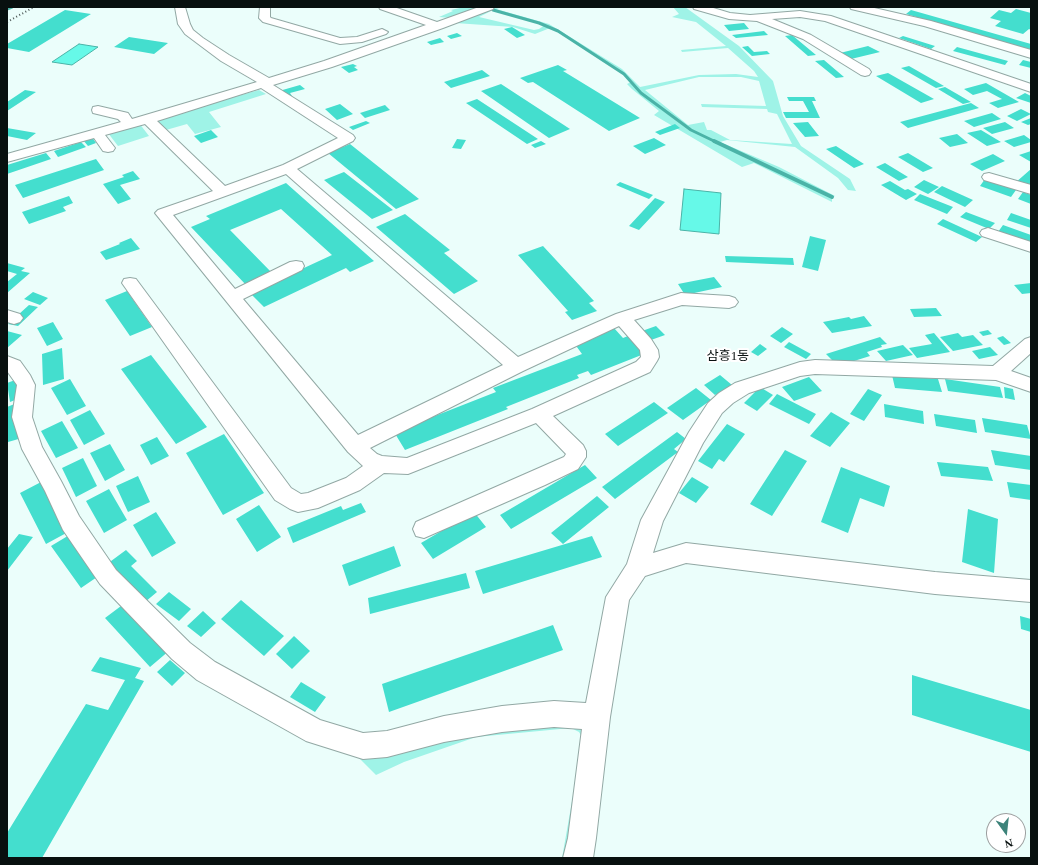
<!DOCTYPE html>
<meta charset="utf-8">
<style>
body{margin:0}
#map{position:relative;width:1038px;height:865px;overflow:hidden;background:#ebfefb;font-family:"Times New Roman",serif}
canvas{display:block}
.frame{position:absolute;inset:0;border:8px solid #08100f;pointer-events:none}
.north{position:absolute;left:986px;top:813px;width:40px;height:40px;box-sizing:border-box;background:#fff;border:1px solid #9c9f9f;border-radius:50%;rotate:165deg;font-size:11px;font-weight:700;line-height:16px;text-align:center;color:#08100f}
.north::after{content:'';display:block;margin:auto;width:14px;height:18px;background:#3d837a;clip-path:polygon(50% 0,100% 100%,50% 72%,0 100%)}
</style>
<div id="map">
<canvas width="1038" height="865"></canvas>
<div class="frame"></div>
<div class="north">N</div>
</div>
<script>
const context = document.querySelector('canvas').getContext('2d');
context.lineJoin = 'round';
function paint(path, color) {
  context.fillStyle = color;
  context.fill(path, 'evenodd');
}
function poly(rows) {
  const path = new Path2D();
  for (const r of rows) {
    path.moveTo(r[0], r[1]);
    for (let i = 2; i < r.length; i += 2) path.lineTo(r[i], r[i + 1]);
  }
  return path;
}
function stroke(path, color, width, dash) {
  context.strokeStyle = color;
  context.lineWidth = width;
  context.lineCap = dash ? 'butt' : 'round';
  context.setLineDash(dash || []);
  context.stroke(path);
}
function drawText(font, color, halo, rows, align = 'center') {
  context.font = font + ' "Times New Roman","Noto Sans KR",serif';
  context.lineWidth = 4;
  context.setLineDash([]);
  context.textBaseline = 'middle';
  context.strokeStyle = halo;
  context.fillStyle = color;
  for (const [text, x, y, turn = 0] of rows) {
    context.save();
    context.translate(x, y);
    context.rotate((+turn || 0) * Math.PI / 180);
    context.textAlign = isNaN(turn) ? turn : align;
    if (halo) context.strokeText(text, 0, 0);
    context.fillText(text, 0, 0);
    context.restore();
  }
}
paint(poly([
 [464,7,479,7,450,18,439,17,453,11,451,10],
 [495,7,502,7,496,9,549,24,622,69,640,87,699,75,736,74,758,77,754,71,728,48,682,52,681,50,726,46,696,22,672,17,679,14,673,7,685,7,739,46,773,81,783,116,801,146,850,179,856,191,848,190,838,178,795,147,727,140,720,142,779,167,835,196,833,197,691,130,642,93,632,81,617,68,546,25,493,10,479,17,534,30,539,29,545,25,550,28,535,34,513,27,455,23],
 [699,77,741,77,759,81,766,106,701,104,702,107,767,109,768,112,777,114,792,144,730,140,711,130,707,130,704,122,688,125,645,90],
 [631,82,638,90,658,107,690,130,832,198,832,202,754,163,742,167,654,115,659,111,632,89,627,84],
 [259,90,266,94,209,112,221,127,195,134,187,124,166,130,156,119],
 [139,123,149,136,118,146,108,133],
 [556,723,584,728,571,858,562,858,583,739,579,732,571,728,476,737,404,762,376,775,348,747]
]), '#9ff3e7');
const water = poly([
 [79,44,98,47,72,65,52,62,79,44],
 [684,189,721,193,719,234,680,230,684,189]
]);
paint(water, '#66f9e8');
stroke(water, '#4ab3a7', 1);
stroke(poly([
 [7,9,12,7],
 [493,10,539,23,558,31,624,74,641,93,691,130,716,142]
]), '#4ab3a7', 3);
stroke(poly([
 [714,141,832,197]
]), '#4ab3a7', 4);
paint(poly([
 [1016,9,1031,13,1031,30,1029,29,1023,34,995,26,1001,21,990,18,999,10,1011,13],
 [65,10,91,14,29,52,7,48,7,44],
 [911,10,1031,44,1031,50,906,14],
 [744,23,749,29,729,31,724,25],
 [512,27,525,35,517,38,504,29],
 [764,31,768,35,736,38,732,35],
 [457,33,462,36,451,39,447,36],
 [792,35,816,55,808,56,785,36],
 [903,36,935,46,931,49,899,38],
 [129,37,168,43,154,54,114,47],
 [440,38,444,42,431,45,427,42],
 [748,46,754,52,767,51,770,54,752,56,742,47],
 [868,46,880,52,851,59,840,53],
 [957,47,1008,61,1005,65,953,51],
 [824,60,844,77,836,78,815,61],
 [1023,60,1031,62,1031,68,1019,65],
 [353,64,357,66,354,67,358,70,349,73,341,67],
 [558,65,567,70,563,71,640,118,609,131,533,82,528,83,520,78],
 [909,66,944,86,936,88,901,68],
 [482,70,490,76,451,88,444,82],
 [888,73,934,99,921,103,876,76],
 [986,83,1019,102,998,108,989,103,1002,99,987,91,973,95,964,89],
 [501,84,570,129,549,138,481,91],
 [300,85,305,89,290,93,292,96,286,98,279,91],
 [945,87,971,102,963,104,938,89],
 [25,90,36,92,7,111,7,102],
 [1025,93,1031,96,1031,103,1016,98],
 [787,97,814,97,816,101,812,101,820,118,786,118,783,112,809,112,803,101,789,101],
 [477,99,538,139,527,144,466,103],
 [971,103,979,108,908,128,900,122],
 [340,104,353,114,337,120,325,109],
 [385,105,390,110,365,118,360,113],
 [1021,109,1031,114,1017,121,1007,116],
 [992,113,1001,119,974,127,964,121],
 [1031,118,1031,124,1028,125,1021,122],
 [366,121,370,123,353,130,349,127],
 [808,122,819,136,805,137,793,123],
 [1005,122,1014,128,992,134,983,128],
 [675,124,680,128,660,135,655,132],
 [7,128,36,133,27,140,7,136],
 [211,130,218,137,201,143,194,136],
 [981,130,1001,142,987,146,967,133],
 [957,134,968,143,950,147,939,138],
 [1024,135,1031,140,1031,142,1014,147,1004,141],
 [92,137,96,143,88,146,83,140],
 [654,138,666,145,645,154,633,146],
 [457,139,466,140,461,149,452,148],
 [541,141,546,144,535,148,531,145],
 [81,142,86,147,58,157,54,151],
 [350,144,419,199,396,209,328,153],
 [836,146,864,164,854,168,826,149],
 [1031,151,1031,162,1019,155],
 [46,153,51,159,7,174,7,165],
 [908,153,933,168,923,172,898,157],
 [993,154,1005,161,982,171,970,164],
 [96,159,104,170,23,198,15,185],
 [885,163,908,177,899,181,876,167],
 [1031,169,1031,186,1015,183],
 [133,171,140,179,120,185,131,199,118,204,103,184,124,177,122,175],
 [344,172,393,210,372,219,324,180],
 [985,179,1016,190,1011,197,980,186],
 [924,180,939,187,928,194,914,187],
 [890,181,905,190,908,189,917,194,906,200,881,185],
 [620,182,653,195,649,199,616,185],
 [286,183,374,261,350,272,346,268,264,307,250,293,332,255,281,209,230,230,273,274,247,286,191,227,210,219,206,216],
 [942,186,973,200,965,207,934,192],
 [1023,192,1031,195,1031,204,1018,199],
 [920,194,953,207,947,214,914,200],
 [69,196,73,203,63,207,66,211,29,224,22,212],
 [655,198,665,202,639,230,629,226],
 [966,212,995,223,989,229,960,217],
 [1011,213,1031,220,1031,228,1007,220],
 [405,214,450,250,444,253,478,281,454,294,376,227],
 [943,219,982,237,976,242,937,224],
 [1003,225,1031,235,1031,243,998,232],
 [810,236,826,240,818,271,802,267],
 [131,238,140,249,106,260,100,252,120,244,119,243],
 [543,246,594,301,589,303,597,311,572,320,565,312,568,311,518,255],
 [725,256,793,258,794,265,726,262],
 [7,263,25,268,21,271,30,273,7,293,7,282,17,274,7,271],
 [714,277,722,287,685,295,678,284],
 [1031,283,1031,293,1022,294,1014,285],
 [127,291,152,327,130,336,105,300],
 [33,292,48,298,40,305,24,299],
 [29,305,38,307,18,326,8,324],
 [936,308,942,316,914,317,910,309],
 [864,316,872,326,832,333,823,322,849,317,851,319],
 [53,322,63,339,47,346,37,328],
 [656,326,665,335,651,340,642,331],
 [782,327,793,334,781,343,770,336],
 [614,328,623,338,628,336,644,354,591,375,588,371,577,375,579,378,506,407,508,409,405,450,394,432,496,392,493,388,582,354,574,343],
 [988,330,992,334,983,336,979,332],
 [7,331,22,335,7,348],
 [934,333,950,352,917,358,909,348,932,344,925,335],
 [958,333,962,337,973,335,983,345,953,351,940,337],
 [1003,336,1011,343,1004,345,997,338],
 [880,337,887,344,881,345,882,347,867,352,870,356,838,366,826,354],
 [789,342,811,354,806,359,784,347],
 [760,344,767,349,758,356,751,352],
 [903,345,913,355,886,361,877,351],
 [990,347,998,355,979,359,972,351],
 [62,348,64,379,43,385,42,354],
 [151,355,207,427,176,444,121,369],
 [720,375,732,385,715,395,704,385],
 [892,375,938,379,942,392,895,388],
 [809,377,822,391,794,401,782,387],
 [18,379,23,397,10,402,7,383],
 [70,379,86,406,67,415,51,388],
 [945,379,1000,387,1003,398,948,391],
 [760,387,773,395,757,411,744,403],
 [1004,387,1013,389,1015,400,1005,398],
 [696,388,711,400,683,420,667,408],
 [868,389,882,395,864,421,850,414],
 [777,394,816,414,809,424,769,404],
 [654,402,668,413,618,446,605,434],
 [17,403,22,438,8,442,7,407],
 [884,404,923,411,924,424,885,417],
 [90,410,105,434,84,445,70,420],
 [831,412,850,423,830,447,810,436],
 [934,414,975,420,977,433,936,426],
 [982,418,1027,425,1031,439,985,432],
 [62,421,78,448,56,458,41,431],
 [727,424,745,434,724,462,719,459,712,469,698,461],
 [677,432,686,439,674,449,678,452,615,499,602,487],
 [224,434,264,493,223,515,186,453],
 [157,437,169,456,151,465,140,445],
 [110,444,125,470,105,481,90,453],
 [785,450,807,461,772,516,750,504],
 [991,450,1031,456,1031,470,995,465],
 [83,458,97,486,76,497,62,468],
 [937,462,988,467,993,481,941,476],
 [585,465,597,478,511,529,500,515],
 [841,467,890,486,884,507,860,498,848,533,821,522],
 [138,476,150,502,128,512,116,486],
 [692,477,709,487,696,503,679,493],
 [43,481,70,531,46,544,20,493],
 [1007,482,1031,485,1031,500,1010,497],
 [109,489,127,520,104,533,86,501],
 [597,496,609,507,563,544,551,533],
 [361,503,366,512,293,543,287,528,341,506,343,510],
 [259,505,281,537,257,552,236,519],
 [968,509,998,519,994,573,962,562],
 [156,512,176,543,152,557,133,525],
 [474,512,486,527,433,559,421,543],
 [19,534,33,537,7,571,7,549],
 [71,534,100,575,81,588,51,546],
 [592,536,602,557,483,594,475,571],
 [394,546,401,566,349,586,342,565],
 [126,550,137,561,131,566,157,592,145,602,107,564],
 [466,573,470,588,370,614,368,598],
 [169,592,191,609,179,621,156,604],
 [241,600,284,636,264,656,221,619],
 [125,603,170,650,150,667,105,618],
 [203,611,216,623,201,637,187,626],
 [1020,616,1031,619,1031,632,1021,629],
 [553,625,563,650,389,712,382,684],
 [294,636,310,651,292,669,276,654],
 [100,657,141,668,135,678,144,681,42,858,7,858,7,833,86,704,108,710,125,680,91,671],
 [170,660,185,673,172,686,157,672],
 [912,675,1031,710,1031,752,912,715],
 [301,682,326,697,315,712,290,697]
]), '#44dece');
const minor = poly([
 [175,7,185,7,190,24,193,30,203,38,229,55,269,78,324,61,426,25,380,9,379,7,394,7,437,22,479,7,494,7,493,9,443,28,332,67,273,85,353,135,355,138,353,141,297,169,518,357,616,314,681,293,729,296,735,298,738,302,735,306,729,308,682,305,634,320,651,339,658,350,659,357,657,361,650,372,553,416,583,445,586,451,586,457,578,469,545,485,424,538,416,536,413,529,416,522,564,457,566,454,536,423,408,474,384,473,360,490,318,508,298,512,290,509,275,500,122,283,124,279,130,278,136,279,291,488,301,494,308,493,346,478,363,466,348,452,155,213,158,210,213,191,145,124,105,135,115,148,113,151,108,152,103,151,94,138,7,162,7,154,121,122,118,119,93,113,92,110,93,107,98,106,128,113,132,119,257,82,221,61,185,34,178,24,175,7],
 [261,88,338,138,283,165,225,186,157,121,261,88],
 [286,174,503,365,358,435,243,299,302,270,304,266,302,262,296,261,290,262,235,289,173,215,286,174],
 [619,326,640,350,641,357,636,362,532,409,407,458,382,456,377,454,370,448,523,371,619,326],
 [260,7,270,7,270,17,271,18,340,38,357,37,382,29,388,32,386,34,362,42,340,44,263,22,259,18,260,7],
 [693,7,710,7,730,13,750,15,800,11,831,16,1031,84,1031,92,825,21,800,17,772,19,811,35,869,69,871,72,869,75,865,76,861,75,803,39,757,21,729,19,694,9,693,7],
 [850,7,870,7,931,21,1031,50,1031,58,924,26,851,9,850,7],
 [989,173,1031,185,1031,194,984,180,982,177,984,174,989,173],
 [988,228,1031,242,1031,252,982,236,980,233,982,230,988,228],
 [7,310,20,314,23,318,20,322,14,324,7,322,7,310],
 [1031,337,1031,353,1011,371,1031,378,1031,392,996,380,815,374,800,376,749,393,733,403,722,413,703,443,663,521,653,553,686,543,935,572,1031,580,1031,602,935,594,686,563,645,576,629,600,610,717,596,838,593,858,563,858,568,838,582,729,554,727,502,732,444,742,387,757,363,759,306,741,197,680,172,659,100,584,63,530,45,491,22,449,12,417,17,385,7,371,7,356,20,361,30,375,35,385,32,417,42,447,61,481,79,516,116,570,190,643,215,662,320,720,363,733,387,731,444,716,502,706,554,701,586,703,606,597,627,564,641,520,689,432,708,403,719,393,735,383,800,362,815,360,993,366,1025,339,1031,337]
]);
stroke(minor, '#92a8a4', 2);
paint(minor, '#fff');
stroke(poly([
 [7,22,34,7]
]), '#505b5a', 2, [1, 2.5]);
drawText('13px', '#08100f', '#fff', [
 ["삼흥1동",728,357]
]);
</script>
